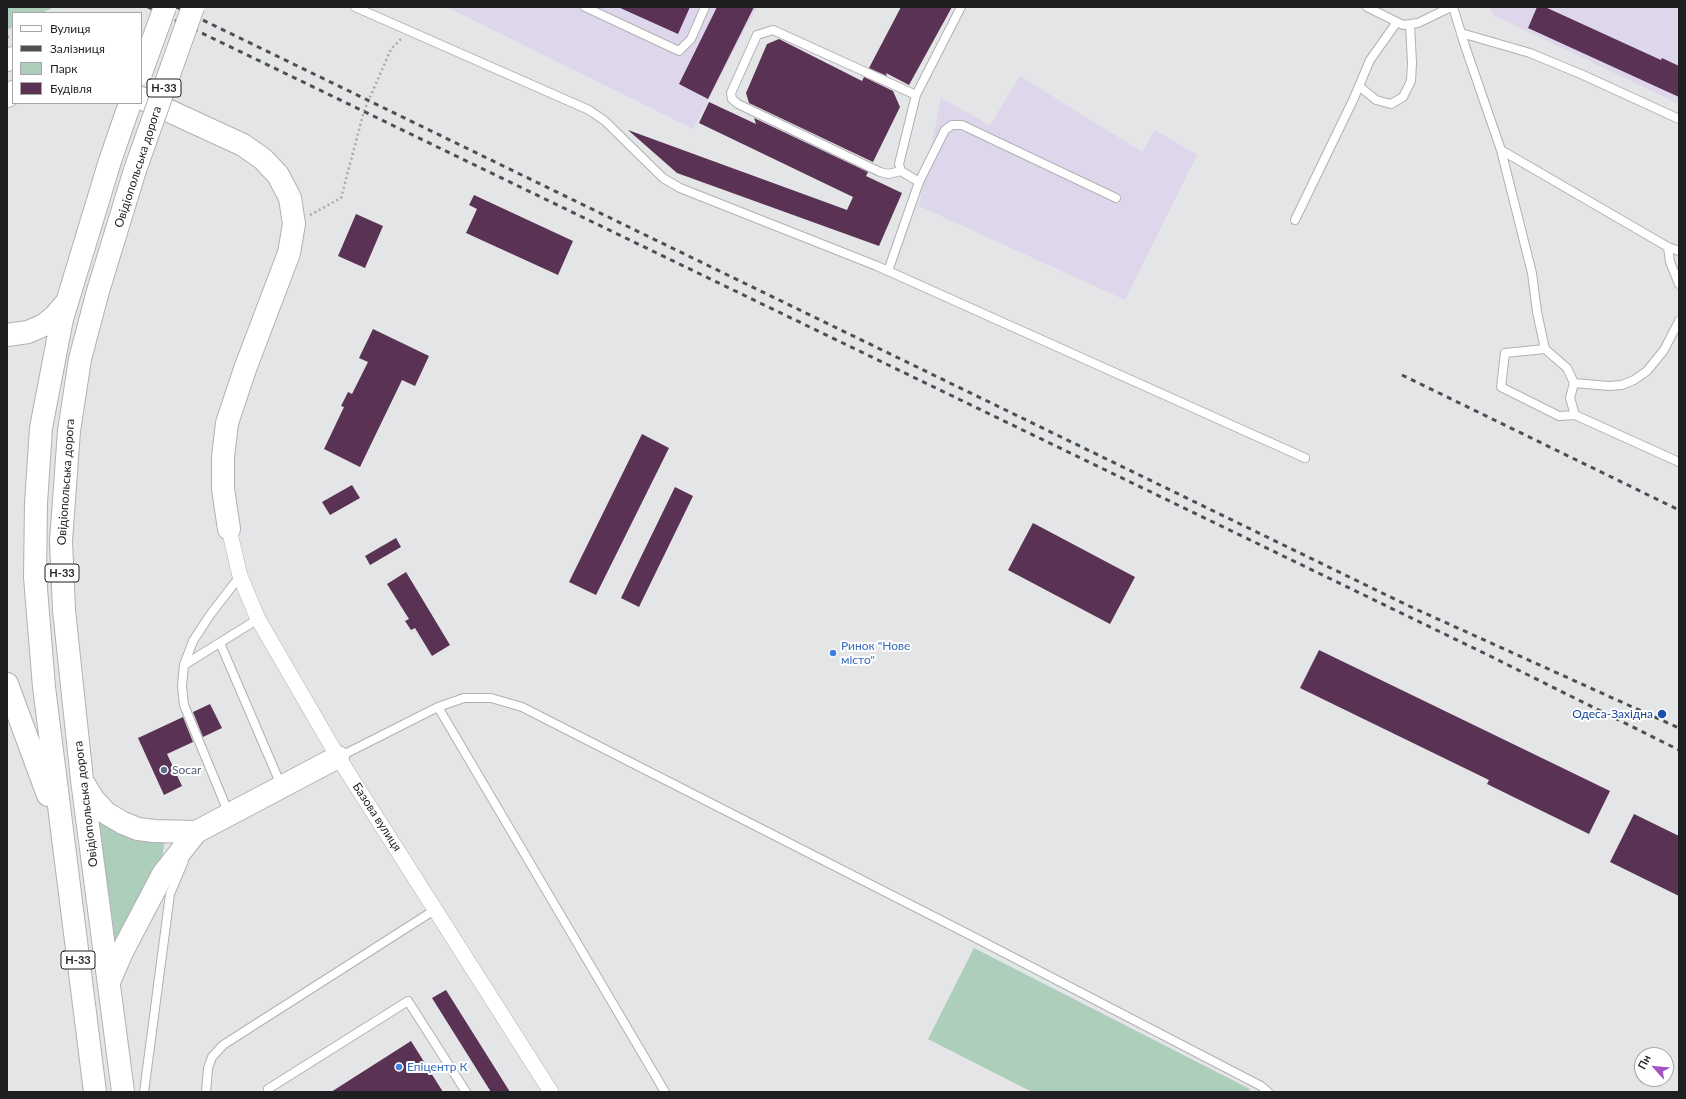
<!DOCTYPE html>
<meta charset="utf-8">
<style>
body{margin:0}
#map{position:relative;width:1686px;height:1099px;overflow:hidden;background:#e3e5e7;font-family:Lato,sans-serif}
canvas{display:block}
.frame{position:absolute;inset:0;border:8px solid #1e1f20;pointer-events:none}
.legend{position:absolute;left:12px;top:12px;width:130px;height:92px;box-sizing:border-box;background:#fff;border:1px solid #a5a5a6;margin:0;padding:5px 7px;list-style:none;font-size:12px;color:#1e1f20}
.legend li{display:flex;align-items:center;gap:8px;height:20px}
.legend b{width:20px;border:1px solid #a5a5a6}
.north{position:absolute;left:1634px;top:1047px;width:40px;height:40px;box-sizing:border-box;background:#fff;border:1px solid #a5a5a6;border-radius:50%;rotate:297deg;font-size:11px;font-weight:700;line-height:16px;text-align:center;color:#1e1f20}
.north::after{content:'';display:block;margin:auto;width:14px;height:18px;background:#a154c6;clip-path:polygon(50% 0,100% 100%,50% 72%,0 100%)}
</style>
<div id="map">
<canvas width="1686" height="1099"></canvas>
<div class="frame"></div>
<ul class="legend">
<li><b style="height:5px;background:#fff"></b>Вулиця</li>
<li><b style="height:5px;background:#4e4f51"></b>Залізниця</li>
<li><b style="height:11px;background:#acceba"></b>Парк</li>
<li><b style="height:11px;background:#5a3254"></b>Будівля</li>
</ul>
<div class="north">Пн</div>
</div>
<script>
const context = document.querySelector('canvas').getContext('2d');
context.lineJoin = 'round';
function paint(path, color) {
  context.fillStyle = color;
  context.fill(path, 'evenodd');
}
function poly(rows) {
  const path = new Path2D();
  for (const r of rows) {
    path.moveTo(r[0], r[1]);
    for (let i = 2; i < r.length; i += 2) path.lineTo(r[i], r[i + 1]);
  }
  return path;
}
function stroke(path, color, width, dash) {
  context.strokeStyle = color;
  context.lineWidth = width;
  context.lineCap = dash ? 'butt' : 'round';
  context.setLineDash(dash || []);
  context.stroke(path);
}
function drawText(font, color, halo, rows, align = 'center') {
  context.font = font + ' Lato,sans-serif';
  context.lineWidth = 4;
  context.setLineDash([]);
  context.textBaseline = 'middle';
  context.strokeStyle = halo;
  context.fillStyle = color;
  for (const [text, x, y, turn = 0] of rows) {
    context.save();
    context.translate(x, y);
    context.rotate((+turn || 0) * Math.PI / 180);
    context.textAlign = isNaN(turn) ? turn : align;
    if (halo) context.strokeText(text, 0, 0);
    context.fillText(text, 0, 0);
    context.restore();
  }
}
paint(poly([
 [447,7,757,7,693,129],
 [1489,7,1679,7,1679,104,1495,16],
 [1020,76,1142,152,1155,130,1197,155,1125,300,919,206,941,98,990,125]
]), '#ded7ec');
paint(poly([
 [7,7,54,7,42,13,13,13,13,27,7,30],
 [97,810,165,840,162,857,116,948],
 [974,948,1250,1089,1248,1092,1032,1092,928,1039]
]), '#acceba');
paint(poly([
 [618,7,690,7,678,34],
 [717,7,754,7,708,99,679,84],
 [901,7,952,7,909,85,886,73,887,76,869,68],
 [1537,7,1545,7,1661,60,1662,58,1679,66,1679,97,1528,28],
 [779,39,862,81,864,77,893,91,900,107,873,162,749,103,746,93,767,44],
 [709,102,756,124,754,118,868,172,866,176,902,193,879,246,677,173,628,130,847,210,853,197,699,123],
 [474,195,573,241,558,275,466,233,477,209,469,205],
 [356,214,383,226,365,268,338,256],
 [373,329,429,356,415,386,402,380,360,467,324,449,344,407,341,406,348,392,352,394,368,362,359,358],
 [642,434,669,448,596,595,569,582],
 [352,485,360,498,330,515,322,502],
 [675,487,693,496,639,607,621,598],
 [1033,523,1135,577,1110,624,1008,570],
 [396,538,401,547,370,565,365,556],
 [406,572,450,645,432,656,415,628,411,630,405,621,409,619,387,584],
 [1319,650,1610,791,1589,834,1487,784,1489,780,1300,688],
 [210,704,222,728,203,737,193,712],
 [183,717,193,742,167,754,182,786,164,795,138,738],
 [1634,814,1679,836,1679,896,1610,862],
 [446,990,510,1092,491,1092,432,998],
 [411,1041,443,1092,331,1092]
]), '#5a3254');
const service = poly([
 [355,7,589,110,605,121,663,178,680,188,877,266,1305,458],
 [585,7,679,51,691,39,705,7],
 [1367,7,1403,25,1418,23,1451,7],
 [1453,7,1465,46,1501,150],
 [1461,33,1530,53,1583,75,1679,119],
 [1359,86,1376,100,1391,104,1403,97,1411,81,1412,63,1410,24],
 [901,171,888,174,880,172,738,104,732,99,731,93,757,35,773,30,916,95],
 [919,182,901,171,899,164,916,95,961,7],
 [1295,220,1354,98,1370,60,1397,22],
 [1668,247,1670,262,1679,284],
 [1679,251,1668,247,1501,150,1532,273,1537,312,1545,349,1505,353,1501,387,1559,416,1575,415,1679,462],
 [888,271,919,182,945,130,952,125,962,125,1116,198],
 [1545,349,1567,368,1574,383,1570,398,1575,415],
 [1574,383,1609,386,1622,385,1634,380,1647,371,1664,350,1679,321],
 [220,643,281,785],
 [184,665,258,619],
 [438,707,665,1092],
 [339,757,438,707,464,698,491,698,522,707,968,934,1261,1086,1268,1092],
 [229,814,184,705,182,686,184,665,193,641,210,615,240,576],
 [268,1089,408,1001,466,1092],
 [144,1092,170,894,184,861],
 [206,1092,208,1068,212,1057,223,1045,436,909]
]);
const minor = poly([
 [229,529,240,576,258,619,338,757,551,1092]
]);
const primary = poly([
 [7,60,13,58],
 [7,96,13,92],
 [141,98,243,145,263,159,278,175,290,198,294,224,289,253,245,369,227,423,223,457,223,489,229,529],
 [7,335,28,332,44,325,55,316,66,303],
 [7,684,48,795],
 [84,784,93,799,106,813,123,823,138,829,154,831,196,832],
 [109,982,122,952,163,874,196,832,338,757],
 [95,1092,44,687,35,577,36,503,41,428,62,319,110,161,130,103],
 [123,1092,82,780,64,610,61,541,69,431,80,359,98,291,135,170]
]);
stroke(service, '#afb1b3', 10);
stroke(minor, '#afb1b3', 16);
stroke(primary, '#afb1b3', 24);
stroke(poly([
 [7,37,13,36],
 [310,215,341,198,364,111,391,49,402,38]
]), '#a7a9aa', 2.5, [2, 3]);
stroke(service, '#fff', 8);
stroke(minor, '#fff', 15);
stroke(primary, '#fff', 22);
stroke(poly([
 [148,7,1490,656,1679,750],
 [176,7,1409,606,1679,728],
 [1402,375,1679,510]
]), '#4e4f51', 3, [5, 5]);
const primaryBridge = poly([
 [141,73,165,7],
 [135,170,193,7]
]);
stroke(primaryBridge, '#afb1b3', 24, []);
stroke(primaryBridge, '#fff', 22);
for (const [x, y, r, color] of [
 [833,653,4,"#3f7fe0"],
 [1662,714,5,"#1a4fb4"],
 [164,770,4,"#5c6f8a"],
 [399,1067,4,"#3f7fe0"]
]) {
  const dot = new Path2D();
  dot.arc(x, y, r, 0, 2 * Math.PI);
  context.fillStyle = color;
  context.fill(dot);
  stroke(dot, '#fff', 1.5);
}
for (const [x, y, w] of [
 [164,88,34],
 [62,573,34],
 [78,960,34]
]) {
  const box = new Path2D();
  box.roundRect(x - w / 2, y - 9, w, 18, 3);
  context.fillStyle = '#fff';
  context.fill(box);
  stroke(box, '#1e1f20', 1);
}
drawText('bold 11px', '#1e1f20', null, [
 ["Н-33",164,88],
 ["Н-33",62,573],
 ["Н-33",78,960]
]);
drawText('12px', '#1e1f20', '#fff', [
 ["Овідіопольська дорога",138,167,-72],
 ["Овідіопольська дорога",66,482,-86],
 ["Овідіопольська дорога",86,804,-97],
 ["Базова вулиця",377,817,57]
]);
drawText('12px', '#366cbe', '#fff', [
 ["Ринок \"Нове",841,646],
 ["місто\"",841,660],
 ["Епіцентр К",407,1067]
], 'left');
drawText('12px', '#164399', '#fff', [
 ["Одеса-Західна",1653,714]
], 'right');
drawText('12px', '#4e5e75', '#fff', [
 ["Socar",172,770]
], 'left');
</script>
